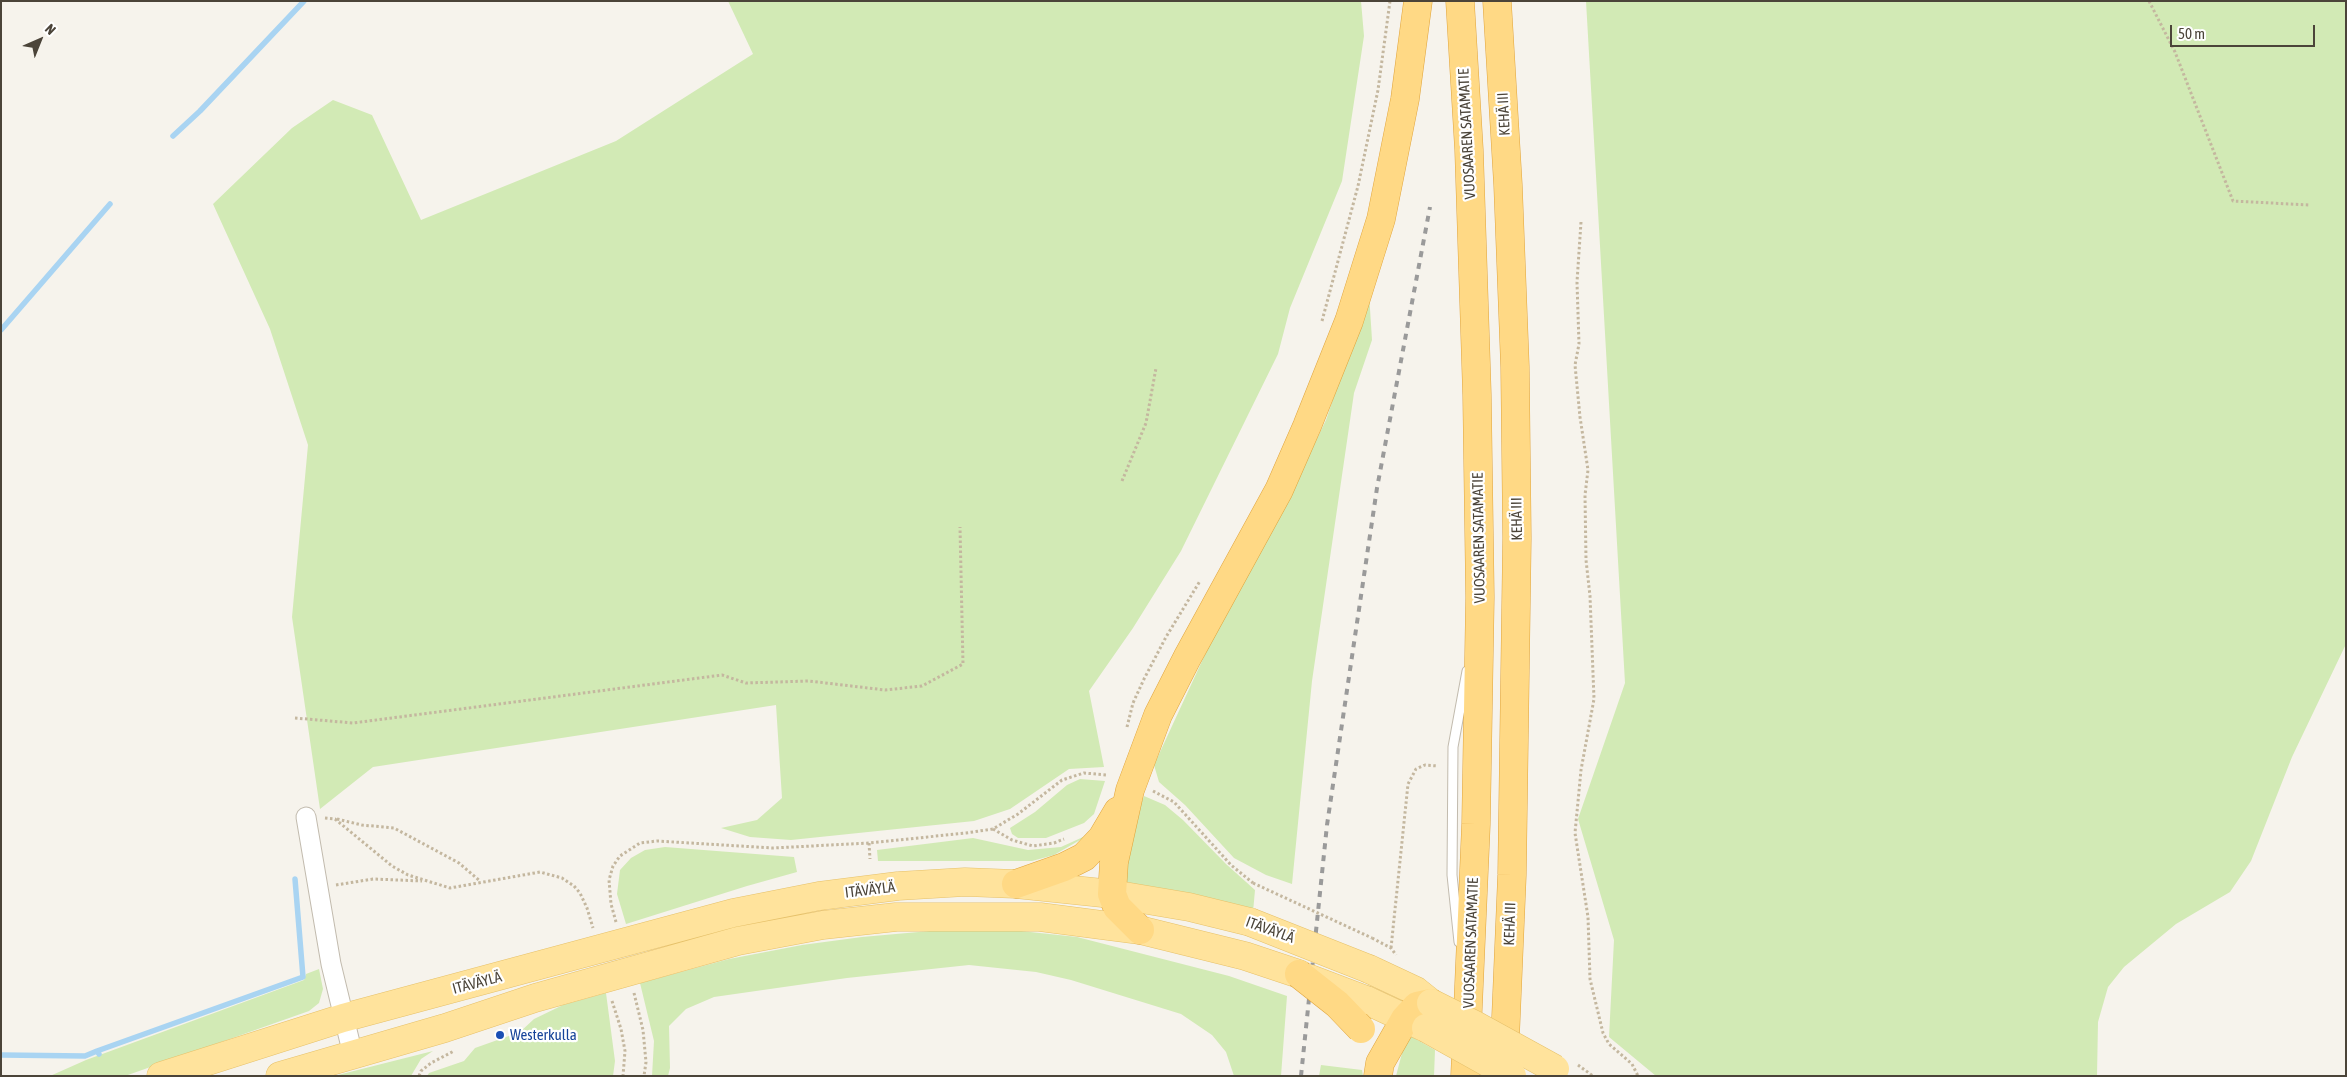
<!DOCTYPE html>
<meta charset="utf-8">
<style>
body{margin:0}
#map{position:relative;width:2347px;height:1077px;overflow:hidden;background:#f6f3ec;font-family:"Asap Condensed",sans-serif}
canvas{display:block}
.frame{position:absolute;inset:0;border:2px solid #4b4439;pointer-events:none}
.north{position:absolute;left:15px;top:15px;width:50px;height:50px;-webkit-text-stroke:4px #fff;paint-order:stroke;rotate:44deg;font-size:14px;font-weight:700;line-height:20px;text-align:center;color:#4b4439}
.north::after{content:'';display:block;margin:auto;width:18px;height:22px;background:#4b4439;clip-path:polygon(50% 0,100% 100%,50% 72%,0 100%)}
.scale{position:absolute;left:2170px;top:25px;width:145px;height:22px;box-sizing:border-box;border:2px solid #4b4439;border-top:0;padding-left:6px;font-size:15px;line-height:18px;white-space:nowrap;color:#4b4439;-webkit-text-stroke:4px #fff;paint-order:stroke}
</style>
<div id="map">
<canvas width="2347" height="1077"></canvas>
<div class="frame"></div>
<div class="north">N</div>
<div class="scale">50 m</div>
</div>
<script>
const context = document.querySelector('canvas').getContext('2d');
context.lineJoin = 'round';
function paint(path, color) {
  context.fillStyle = color;
  context.fill(path, 'evenodd');
}
function poly(rows) {
  const path = new Path2D();
  for (const r of rows) {
    path.moveTo(r[0], r[1]);
    for (let i = 2; i < r.length; i += 2) path.lineTo(r[i], r[i + 1]);
  }
  return path;
}
function stroke(path, color, width, dash) {
  context.strokeStyle = color;
  context.lineWidth = width;
  context.lineCap = dash ? 'butt' : 'round';
  context.setLineDash(dash || []);
  context.stroke(path);
}
function drawText(font, color, halo, rows, align = 'center') {
  context.font = font + ' "Asap Condensed",sans-serif';
  context.lineWidth = 4.5;
  context.setLineDash([]);
  context.textBaseline = 'middle';
  context.strokeStyle = halo;
  context.fillStyle = color;
  for (const [text, x, y, turn = 0] of rows) {
    context.save();
    context.translate(x, y);
    context.rotate((+turn || 0) * Math.PI / 180);
    context.textAlign = isNaN(turn) ? turn : align;
    if (halo) context.strokeText(text, 0, 0);
    context.fillText(text, 0, 0);
    context.restore();
  }
}
paint(poly([
 [728,1,1361,1,1364,36,1342,181,1290,308,1278,354,1181,551,1133,628,1089,691,1104,767,1069,769,1010,809,974,821,791,840,750,837,721,828,757,820,782,798,776,705,373,767,320,809,292,617,308,445,270,329,213,204,292,128,333,100,372,115,421,220,616,141,753,54],
 [1586,1,2346,1,2346,644,2292,757,2251,861,2230,892,2176,924,2124,967,2108,987,2098,1022,2097,1076,1656,1076,1609,1037,1614,940,1578,819,1625,683],
 [1369,293,1372,340,1354,393,1312,681,1292,884,1266,875,1234,858,1185,805,1159,782,1154,765,1227,607,1293,488,1326,420],
 [1080,779,1105,781,1094,814,1084,823,1046,838,1018,838,1012,834,1010,828,1035,812,1067,785],
 [1144,796,1165,805,1183,820,1226,864,1255,890,1253,912,1141,885,1126,884,1122,879,1136,816],
 [1094,832,1054,855,1032,861,878,861,877,850,973,838,1028,850,1061,847],
 [665,847,794,857,797,872,747,886,626,924,617,894,620,870,631,858,645,850],
 [941,930,1021,931,1077,937,1229,976,1287,996,1281,1076,1234,1076,1226,1052,1212,1035,1181,1014,1071,980,1036,972,969,965,847,978,714,997,686,1009,669,1026,670,1068,668,1076,652,1076,654,1041,640,983,729,959,802,945,862,937],
 [319,969,323,989,319,1003,309,1011,125,1076,50,1076,86,1060,304,980,306,974],
 [606,993,615,1061,613,1076,427,1076,429,1073,464,1061,475,1048,520,1032,534,1019,563,1005],
 [1407,1034,1435,1050,1434,1076,1396,1076],
 [433,1051,421,1059,411,1076,334,1076],
 [1321,1065,1362,1070,1363,1076,1319,1076]
]), '#d2eab5');
stroke(poly([
 [173,136,200,111,304,1],
 [1,330,110,204],
 [97,1051,303,977,295,879],
 [1,1055,85,1056,97,1051,99,1054]
]), '#a9d4f2', 5.5);
const service = poly([
 [1459,942,1452,875,1453,747,1467,671]
]);
const minor = poly([
 [306,817,331,964,353,1055]
]);
const primary = poly([
 [1369,969,1416,991,1431,1003],
 [1366,1000,1426,1028],
 [161,1076,343,1018,733,913,819,896,898,886,965,882,1016,884,1112,894,1189,907,1250,922],
 [280,1076,445,1028,535,998,738,941,823,925,896,917,1040,917,1140,930,1245,956,1299,974]
]);
const trunk = poly([
 [1460,1,1469,150,1477,395,1480,597,1476,824,1465,1076],
 [1497,1,1508,185,1515,367,1517,538,1512,875,1504,1064],
 [1016,884,1064,867,1084,857,1102,838,1118,811],
 [1140,930,1117,907,1112,894,1114,862,1130,790,1158,715,1187,658,1279,490,1307,426,1349,321,1381,219,1405,99,1418,1],
 [1378,1076,1380,1063,1405,1019,1417,1006,1431,1003]
]);
stroke(service, '#c2bbae', 11);
stroke(minor, '#c2bbae', 21);
stroke(primary, '#e6c16a', 29);
stroke(trunk, '#e0a43c', 29);
stroke(poly([
 [2149,1,2175,52,2233,201,2309,205],
 [1581,222,1577,282,1579,344,1575,365,1580,417,1588,470,1585,495,1586,560,1590,596,1594,699,1581,770,1575,833,1588,917,1590,979,1603,1033,1609,1044,1632,1064,1638,1076],
 [1322,321,1358,186,1378,90,1390,1],
 [1122,481,1146,423,1156,368],
 [295,718,353,723,722,675,746,683,809,681,885,690,922,686,963,664,960,527],
 [1127,727,1133,703,1144,679,1166,637,1200,581],
 [1153,791,1174,802,1231,865,1253,883],
 [325,818,335,819,392,866,408,875,450,888,540,872,562,878,574,886,580,893,587,908,593,928],
 [337,819,362,825,394,828,459,863,480,881],
 [993,829,1012,840,1033,846,1054,843,1064,839],
 [869,843,870,859],
 [336,885,373,879,422,881],
 [616,922,611,904,609,880,613,866,620,856,640,843,657,841,773,848,869,843,966,833,993,829,1018,814,1062,780,1084,773,1107,775],
 [1372,938,1391,948,1396,955],
 [1391,948,1408,784,1416,769,1425,765,1438,766],
 [634,993,643,1030,646,1062,644,1076],
 [612,1001,621,1029,625,1051,623,1076],
 [1578,1065,1593,1076],
 [419,1076,421,1071,431,1063,454,1051]
]), '#c4b79f', 3, [2.5, 2.5]);
stroke(service, '#fff', 9);
stroke(minor, '#fff', 19);
stroke(primary, '#ffe39c', 28);
stroke(trunk, '#ffd985', 28);
stroke(poly([
 [1301,1076,1327,825,1377,488,1430,207]
]), '#9a9a9a', 4, [6, 6]);
const primaryBridge = poly([
 [1250,922,1369,969],
 [1308,978,1366,1000],
 [1431,1003,1475,1025,1555,1069],
 [1426,1028,1512,1076]
]);
const trunkBridge = poly([
 [1299,974,1337,1004,1361,1029]
]);
stroke(primaryBridge, '#e6c16a', 29, []);
stroke(trunkBridge, '#e0a43c', 29, []);
stroke(poly([
 [1253,883,1372,938]
]), '#c4b79f', 3, [2.5, 2.5]);
stroke(primaryBridge, '#ffe39c', 28);
stroke(trunkBridge, '#ffd985', 28);
for (const [x, y, r, color] of [
 [500,1035,5,"#1a4fb4"]
]) {
  const dot = new Path2D();
  dot.arc(x, y, r, 0, 2 * Math.PI);
  context.fillStyle = color;
  context.fill(dot);
  stroke(dot, '#fff', 2);
}
drawText('15px', '#4b4439', '#fff', [
 ["KEHÄ III",1504,114,-93],
 ["VUOSAAREN SATAMATIE",1467,134,-93],
 ["KEHÄ III",1517,519,-91],
 ["VUOSAAREN SATAMATIE",1479,538,-91],
 ["ITÄVÄYLÄ",870,890,-7],
 ["KEHÄ III",1510,924,-88],
 ["ITÄVÄYLÄ",1270,930,20],
 ["VUOSAAREN SATAMATIE",1471,943,-88],
 ["ITÄVÄYLÄ",477,983,-15]
]);
drawText('15px', '#164399', '#fff', [
 ["Westerkulla",510,1035]
], 'left');
</script>
